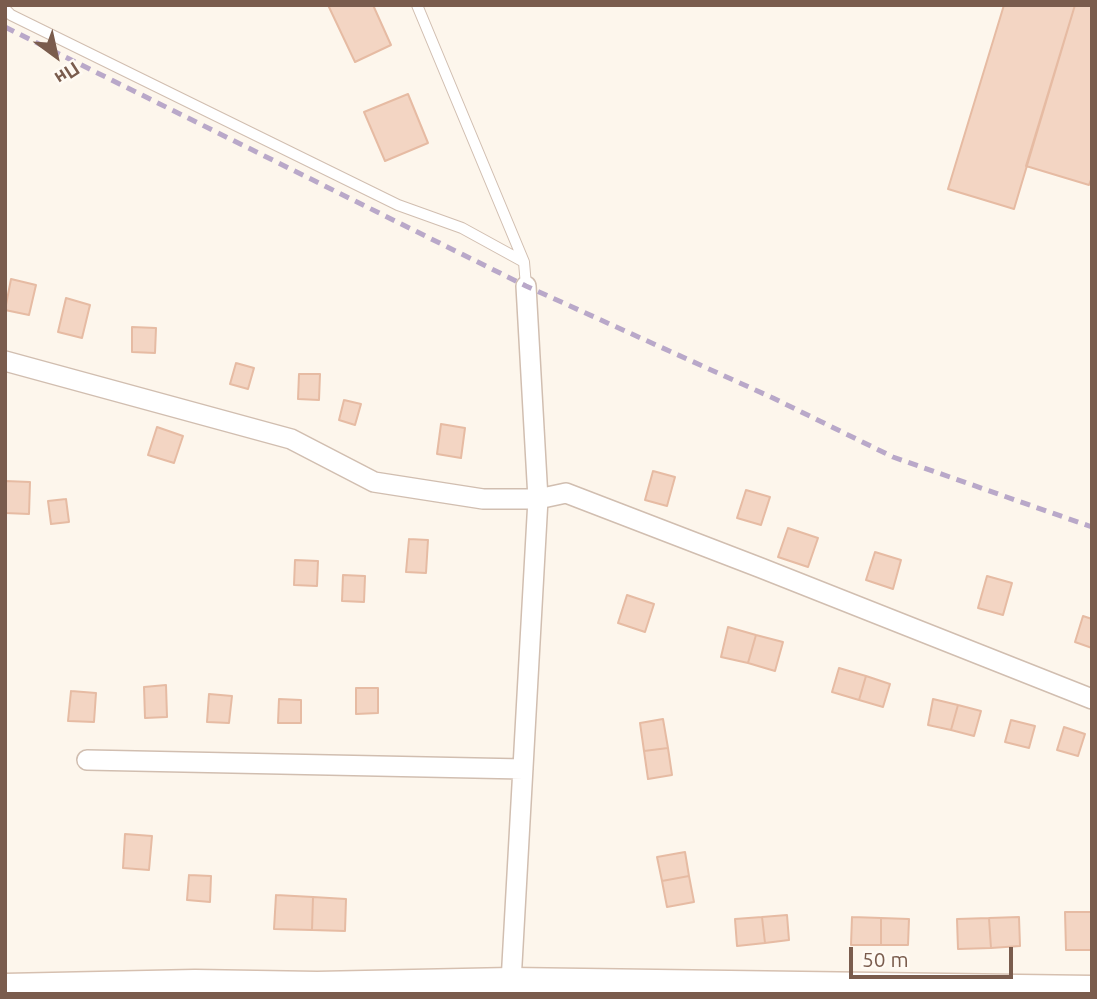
<!DOCTYPE html>
<meta charset="utf-8">
<style>
body{margin:0}
#map{position:relative;width:1097px;height:999px;overflow:hidden;background:#fdf6ec;font-family:Ubuntu,sans-serif}
canvas{display:block}
.frame{position:absolute;inset:0;border:7px solid #7a5c4d;pointer-events:none}
.north{position:absolute;left:21px;top:21px;width:70px;height:70px;-webkit-text-stroke:5px #fffaf3;paint-order:stroke;rotate:147deg;font-size:19px;font-weight:700;line-height:28px;text-align:center;color:#7a5c4d}
.north::after{content:'';display:block;margin:auto;width:24px;height:32px;background:#7a5c4d;clip-path:polygon(50% 0,100% 100%,50% 72%,0 100%)}
.scale{position:absolute;left:849px;top:947px;width:164px;height:32px;box-sizing:border-box;border:4px solid #7a5c4d;border-top:0;padding-left:9px;font-size:21px;line-height:24px;white-space:nowrap;color:#7a5c4d;-webkit-text-stroke:5px #fffaf3;paint-order:stroke}
</style>
<div id="map">
<canvas width="1097" height="999"></canvas>
<div class="frame"></div>
<div class="north">Пн</div>
<div class="scale">50 m</div>
</div>
<script>
const context = document.querySelector('canvas').getContext('2d');
context.lineJoin = 'round';
function paint(path, color) {
  context.fillStyle = color;
  context.fill(path, 'evenodd');
}
function poly(rows) {
  const path = new Path2D();
  for (const r of rows) {
    path.moveTo(r[0], r[1]);
    for (let i = 2; i < r.length; i += 2) path.lineTo(r[i], r[i + 1]);
  }
  return path;
}
function stroke(path, color, width, dash) {
  context.strokeStyle = color;
  context.lineWidth = width;
  context.lineCap = dash ? 'butt' : 'round';
  context.setLineDash(dash || []);
  context.stroke(path);
}
const building = poly([
 [328,5,373,5,391,45,355,62,328,5],
 [1004,5,1075,5,1014,209,948,189,1004,5],
 [1075,5,1092,5,1092,177,1089,185,1026,166,1075,5],
 [408,94,428,143,385,161,364,112,408,94],
 [11,279,36,285,29,315,5,310,11,279],
 [66,298,90,305,82,338,58,332,66,298],
 [132,327,156,328,155,353,132,352,132,327],
 [236,363,254,368,248,389,230,384,236,363],
 [299,374,320,374,319,400,298,399,299,374],
 [344,400,361,404,355,425,339,420,344,400],
 [441,424,465,428,461,458,437,454,441,424],
 [157,427,183,436,174,463,148,455,157,427],
 [653,471,675,477,667,506,645,500,653,471],
 [5,481,30,482,29,514,5,513,5,481],
 [746,490,770,497,761,525,737,518,746,490],
 [66,499,69,522,51,524,48,501,66,499],
 [788,528,818,538,808,567,778,557,788,528],
 [409,539,428,540,426,573,406,572,409,539],
 [875,552,901,560,893,589,866,580,875,552],
 [295,560,318,561,317,586,294,585,295,560],
 [343,575,365,576,364,602,342,601,343,575],
 [987,576,1012,583,1003,615,978,608,987,576],
 [627,595,654,604,645,632,618,623,627,595],
 [1083,616,1092,619,1092,648,1075,642,1083,616],
 [728,627,756,635,748,663,721,657,728,627],
 [756,635,783,642,775,671,748,663,756,635],
 [839,668,866,676,859,700,832,692,839,668],
 [866,676,890,684,883,707,859,700,866,676],
 [166,685,167,717,145,718,144,687,166,685],
 [356,688,378,688,378,713,356,714,356,688],
 [71,691,96,693,94,722,68,721,71,691],
 [209,694,232,696,229,723,207,722,209,694],
 [279,699,301,700,301,723,278,723,279,699],
 [933,699,958,705,951,730,928,725,933,699],
 [958,705,981,711,974,736,951,730,958,705],
 [663,719,668,748,644,751,640,723,663,719],
 [1011,720,1035,726,1029,748,1005,742,1011,720],
 [1064,727,1085,734,1078,756,1057,750,1064,727],
 [668,748,672,775,648,779,644,751,668,748],
 [125,834,152,836,149,870,123,868,125,834],
 [685,852,689,876,662,881,657,857,685,852],
 [189,875,211,876,210,902,187,900,189,875],
 [689,876,694,902,667,907,662,881,689,876],
 [276,895,313,897,312,930,274,929,276,895],
 [313,897,346,899,345,931,312,930,313,897],
 [1065,912,1092,912,1092,950,1066,950,1065,912],
 [787,915,789,940,765,943,762,917,787,915],
 [762,917,765,943,737,946,735,919,762,917],
 [852,917,881,918,881,945,851,945,852,917],
 [1019,917,1020,946,991,948,989,918,1019,917],
 [881,918,909,919,908,945,881,945,881,918],
 [989,918,991,948,958,949,957,919,989,918]
]);
paint(building, '#f3d5c3');
stroke(building, '#e6bba3', 2);
const lane = poly([
 [417,5,524,262],
 [5,9,11,15,398,205,462,228,524,262,526,286]
]);
const street = poly([
 [5,361,291,439,374,482,483,499,538,499,566,493,761,568,1092,699],
 [87,760,523,769],
 [502,989,511,982,538,499,526,286]
]);
const secondary = poly([
 [5,988,195,984,317,986,511,982,1092,990]
]);
stroke(lane, '#d1beb0', 12);
stroke(street, '#d1beb0', 22);
stroke(secondary, '#d6c0b0', 31);
stroke(lane, '#fff', 10);
stroke(street, '#fff', 19);
stroke(secondary, '#fff', 28);
stroke(poly([
 [5,27,526,286,773,398,893,457,1092,527]
]), '#b9a8c9', 5, [10, 7]);
</script>
